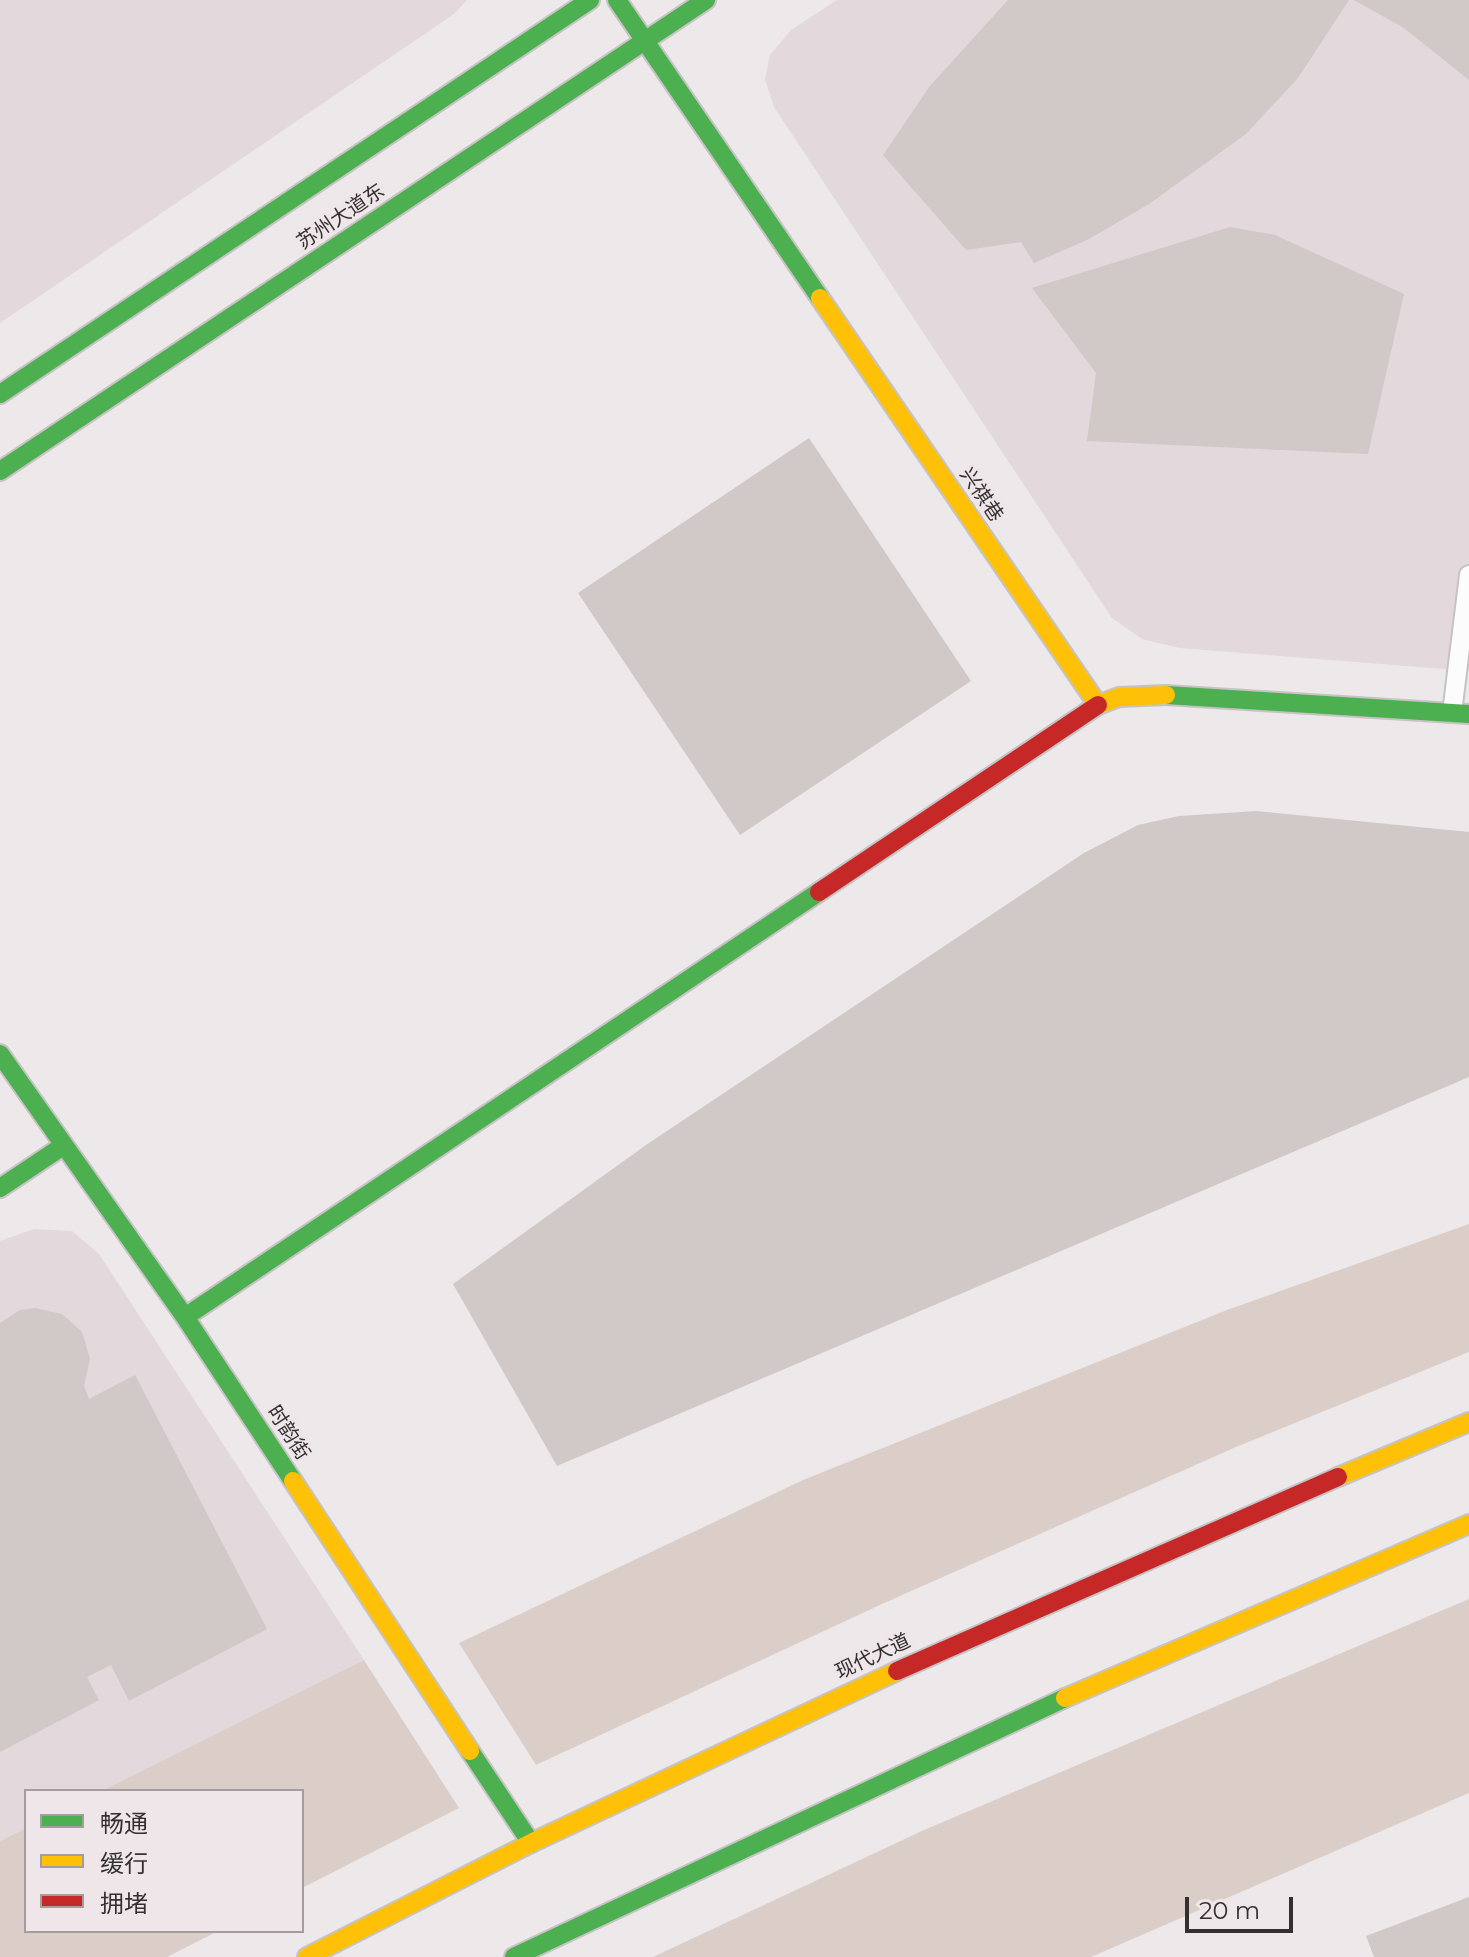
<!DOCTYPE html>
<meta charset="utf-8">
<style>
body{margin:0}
#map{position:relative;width:1469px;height:1957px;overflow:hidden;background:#ede8ea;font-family:Montserrat,"Noto Sans SC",sans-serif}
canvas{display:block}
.legend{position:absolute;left:24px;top:1789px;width:280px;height:144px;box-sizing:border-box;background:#efe6e9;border:2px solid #a49da0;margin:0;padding:10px 14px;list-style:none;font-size:24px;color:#343032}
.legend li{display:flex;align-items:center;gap:16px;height:40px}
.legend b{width:40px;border:2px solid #a49da0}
.scale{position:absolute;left:1185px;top:1897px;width:108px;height:36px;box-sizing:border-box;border:4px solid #343032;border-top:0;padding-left:10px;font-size:24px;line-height:28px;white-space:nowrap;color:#343032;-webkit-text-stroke:6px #efe6e9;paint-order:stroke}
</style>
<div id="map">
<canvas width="1469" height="1957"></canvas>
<ul class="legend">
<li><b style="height:10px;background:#4caf50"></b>畅通</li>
<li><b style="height:10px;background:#ffc107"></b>缓行</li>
<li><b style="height:10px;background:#c62828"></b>拥堵</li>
</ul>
<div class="scale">20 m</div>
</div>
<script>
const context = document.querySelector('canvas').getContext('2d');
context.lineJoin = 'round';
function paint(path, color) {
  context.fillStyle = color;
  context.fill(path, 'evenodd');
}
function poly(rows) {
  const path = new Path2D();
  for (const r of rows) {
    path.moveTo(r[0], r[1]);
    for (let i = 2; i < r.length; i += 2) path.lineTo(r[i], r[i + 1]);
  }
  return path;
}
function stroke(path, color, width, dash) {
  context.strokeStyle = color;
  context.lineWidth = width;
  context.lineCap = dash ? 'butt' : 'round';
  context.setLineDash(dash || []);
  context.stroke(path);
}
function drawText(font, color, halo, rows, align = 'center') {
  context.font = font + ' Montserrat,"Noto Sans SC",sans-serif';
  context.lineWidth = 7;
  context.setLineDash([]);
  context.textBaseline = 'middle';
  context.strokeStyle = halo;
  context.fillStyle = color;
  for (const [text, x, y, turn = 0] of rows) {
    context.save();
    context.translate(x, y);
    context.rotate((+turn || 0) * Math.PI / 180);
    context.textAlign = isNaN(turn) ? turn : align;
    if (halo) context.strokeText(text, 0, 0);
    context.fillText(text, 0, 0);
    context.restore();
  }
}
paint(poly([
 [0,0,467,0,454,14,0,323],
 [837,0,1469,0,1469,671,1180,648,1142,639,1112,618,774,107,765,79,770,55,791,30],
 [34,1229,72,1231,99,1254,364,1660,101,1791,26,1791,26,1828,0,1841,0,1241]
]), '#e3d8dc');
paint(poly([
 [1469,1224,1469,1352,1236,1447,882,1604,536,1765,459,1643,803,1480,1227,1310],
 [1469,1599,1469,1793,1091,1957,653,1957,924,1830],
 [364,1660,459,1808,302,1888,302,1791,101,1791],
 [26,1828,26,1931,218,1931,167,1957,0,1957,0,1841]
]), '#dbcec8');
paint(poly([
 [1008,0,1349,0,1298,78,1246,134,1149,204,1089,239,1034,263,1021,242,966,250,883,155,930,86],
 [1354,0,1469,0,1469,80,1404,28],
 [1230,227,1275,235,1404,294,1368,454,1087,441,1096,373,1032,288],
 [809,438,971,681,740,835,578,593],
 [1256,811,1469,832,1469,1077,557,1466,453,1284,646,1145,1084,853,1138,825,1179,816],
 [35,1308,62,1314,82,1332,90,1359,84,1386,89,1399,135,1375,267,1629,129,1701,111,1665,87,1677,99,1700,0,1752,0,1323,20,1310],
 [1469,1897,1469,1957,1374,1957,1366,1936]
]), '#d1c8c8');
const lane = poly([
 [1452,713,1469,575]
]);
const fast = poly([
 [617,0,820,298],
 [0,394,590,0],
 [0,471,706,0],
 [1166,695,1469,714],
 [0,1054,185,1317,293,1481],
 [0,1188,63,1146],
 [185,1317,819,892],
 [470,1751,531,1843],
 [514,1957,1065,1698]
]);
const slow = poly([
 [820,298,1098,705,1119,697,1166,695],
 [1338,1477,1469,1422],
 [293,1481,470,1751],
 [1065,1698,1469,1524],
 [307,1957,531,1843,897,1671]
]);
const jam = poly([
 [819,892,1098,705],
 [897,1671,1338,1477]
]);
stroke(lane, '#c6c3c4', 22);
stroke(fast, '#c6c3c4', 22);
stroke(slow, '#c6c3c4', 22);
stroke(jam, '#c6c3c4', 22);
stroke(lane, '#fcfcfc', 18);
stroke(fast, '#4caf50', 18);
stroke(slow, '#ffc107', 18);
stroke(jam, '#c62828', 18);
drawText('20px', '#343032', '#efe6e9', [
 ["苏州大道东",341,217,-34],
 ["兴祺巷",981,495,56],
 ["时韵街",288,1433,57],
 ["现代大道",873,1657,-25]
]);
</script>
